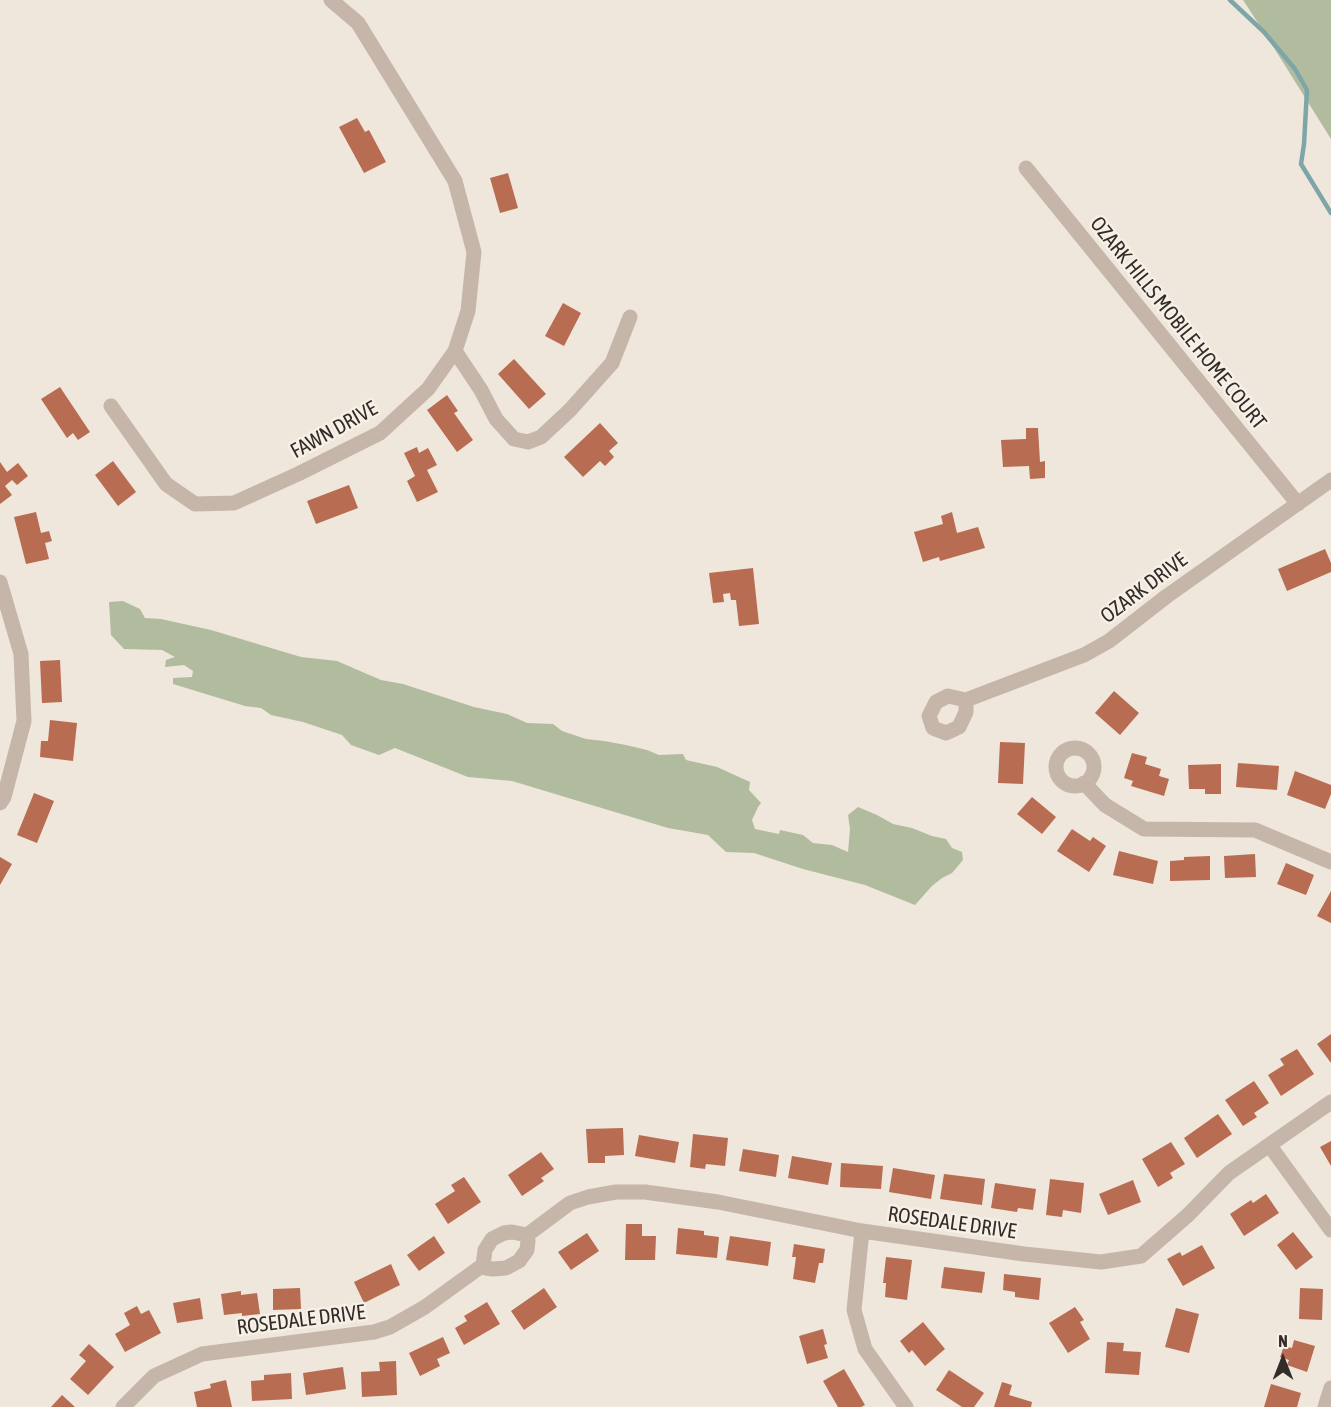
<!DOCTYPE html>
<style>
body{margin:0}
#map{position:relative;width:1331px;height:1407px;overflow:hidden;background:#efe6dc;font-family:"Asap Condensed",sans-serif}
canvas{display:block}
.north{position:absolute;left:1253px;top:1329px;width:60px;height:60px;-webkit-text-stroke:4px #f7f0e7;paint-order:stroke;rotate:0deg;font-size:16px;font-weight:700;line-height:24px;text-align:center;color:#332c28}
.north::after{content:'';display:block;margin:auto;width:21px;height:27px;background:#332c28;clip-path:polygon(50% 0,100% 100%,50% 72%,0 100%)}
</style>
<div id="map">
<canvas width="1331" height="1407"></canvas>
<div class="north">N</div>
</div>
<script>
const context = document.querySelector('canvas').getContext('2d');
context.lineJoin = 'round';
function paint(path, color) {
  context.fillStyle = color;
  context.fill(path, 'evenodd');
}
function poly(rows) {
  const path = new Path2D();
  for (const r of rows) {
    if (r.length === 3) {
      path.moveTo(r[0] + r[2], r[1]);
      path.arc(r[0], r[1], r[2], 0, 2 * Math.PI);
      continue;
    }
    path.moveTo(r[0], r[1]);
    for (let i = 2; i < r.length; i += 2) path.lineTo(r[i], r[i + 1]);
  }
  return path;
}
function stroke(path, color, width, dash) {
  context.strokeStyle = color;
  context.lineWidth = width;
  context.lineCap = dash ? 'butt' : 'round';
  context.setLineDash(dash || []);
  context.stroke(path);
}
function drawText(font, color, halo, rows, align = 'center') {
  context.font = font + ' "Asap Condensed",sans-serif';
  context.lineWidth = 5;
  context.setLineDash([]);
  context.textBaseline = 'middle';
  context.strokeStyle = halo;
  context.fillStyle = color;
  for (const [text, x, y, turn = 0] of rows) {
    context.save();
    context.translate(x, y);
    context.rotate((+turn || 0) * Math.PI / 180);
    context.textAlign = isNaN(turn) ? turn : align;
    if (halo) context.strokeText(text, 0, 0);
    context.fillText(text, 0, 0);
    context.restore();
  }
}
paint(poly([
 [1243,0,1331,0,1331,139,1264,32],
 [123,601,140,609,145,618,161,619,211,630,301,657,337,661,381,680,403,684,474,707,507,714,527,723,553,724,562,731,586,739,604,741,626,745,647,750,659,755,683,754,686,760,717,767,750,782,749,790,761,803,758,807,752,820,755,829,779,834,780,830,803,835,813,843,832,845,848,852,850,829,848,815,858,807,877,815,893,824,912,828,932,836,946,839,952,848,962,852,963,860,952,873,942,878,932,886,915,905,865,885,803,869,754,853,726,852,708,835,668,828,512,781,468,777,395,748,379,755,351,745,342,735,303,722,271,715,261,708,245,706,173,684,173,678,192,677,193,671,184,665,165,667,166,660,175,657,162,650,124,649,111,635,109,602]
]), '#b1bc9e');
stroke(poly([
 [1230,0,1264,32,1295,69,1307,90,1304,144,1301,164,1331,213]
]), '#7ea6a8', 4.5);
paint(poly([
 [357,118,365,132,369,130,386,162,364,173,339,127],
 [508,173,518,208,500,213,490,178],
 [563,303,581,313,564,346,545,336],
 [514,359,546,394,529,409,498,374],
 [60,387,90,432,78,440,73,433,67,438,41,399],
 [447,395,458,411,454,413,473,440,457,452,427,410],
 [600,423,618,443,609,451,614,457,605,466,600,461,583,477,564,457],
 [1026,428,1038,428,1040,462,1045,461,1045,478,1030,479,1029,466,1003,467,1001,440,1026,439],
 [417,447,419,453,428,448,437,465,427,470,438,492,417,502,407,481,415,476,404,453],
 [113,461,136,492,118,506,95,475],
 [0,462,7,472,18,463,28,476,17,485,12,480,5,486,12,495,0,504],
 [349,485,358,508,316,524,307,501],
 [36,512,41,533,49,531,52,541,45,543,49,559,26,564,14,517],
 [952,512,957,533,978,527,985,548,940,561,939,557,923,562,914,532,943,524,941,516],
 [1325,549,1331,563,1331,572,1287,591,1278,569],
 [753,568,759,624,739,626,736,600,731,600,730,593,723,594,724,602,713,603,709,573],
 [60,660,62,702,42,703,40,661],
 [1114,691,1139,713,1120,735,1095,713],
 [50,720,77,723,73,761,40,757,41,741,48,741],
 [1000,742,1025,743,1023,784,998,783],
 [1132,753,1147,757,1145,764,1161,769,1159,776,1169,779,1164,796,1131,786,1133,781,1124,778],
 [1238,763,1279,766,1277,790,1236,787],
 [1221,764,1221,794,1205,794,1205,789,1189,789,1188,765],
 [1295,771,1331,785,1331,794,1325,809,1287,795],
 [34,793,54,801,37,843,17,835],
 [1032,797,1056,817,1042,834,1017,814],
 [1072,829,1090,841,1093,837,1106,846,1089,872,1057,851],
 [1119,851,1158,861,1153,884,1113,875],
 [1255,854,1256,877,1225,878,1224,856],
 [1210,856,1210,880,1170,881,1170,861,1184,860,1184,857],
 [0,857,12,864,0,885],
 [1286,863,1314,875,1306,895,1277,884],
 [1331,891,1331,923,1317,916],
 [1331,1034,1331,1063,1317,1044],
 [1297,1049,1314,1074,1281,1096,1268,1075,1284,1065,1280,1059],
 [1254,1081,1269,1103,1254,1113,1257,1117,1243,1126,1225,1100],
 [1218,1114,1232,1134,1197,1158,1184,1138],
 [623,1128,624,1155,605,1156,605,1163,588,1163,586,1129],
 [693,1134,728,1138,725,1166,706,1164,705,1169,690,1167],
 [639,1135,679,1142,675,1163,635,1156],
 [1331,1141,1331,1166,1320,1147],
 [1171,1142,1185,1164,1170,1173,1173,1178,1158,1187,1142,1159],
 [743,1149,779,1155,776,1177,739,1171],
 [541,1152,554,1169,541,1178,544,1181,522,1196,508,1175],
 [792,1156,832,1163,828,1185,788,1178],
 [841,1163,883,1166,881,1189,840,1187],
 [893,1168,935,1175,931,1199,889,1192],
 [944,1174,985,1179,982,1205,940,1199],
 [464,1177,481,1202,448,1224,435,1204,455,1191,451,1185],
 [1050,1179,1084,1183,1081,1213,1063,1210,1062,1217,1046,1215],
 [1133,1180,1141,1202,1108,1215,1099,1194],
 [995,1183,1036,1189,1033,1210,1018,1208,1017,1212,991,1208],
 [1266,1194,1279,1213,1244,1236,1230,1214,1251,1200,1253,1203],
 [626,1224,642,1224,642,1236,656,1236,655,1260,625,1260],
 [678,1228,704,1231,704,1235,719,1237,717,1258,676,1254],
 [1293,1232,1313,1257,1296,1270,1277,1245],
 [587,1233,599,1251,571,1270,558,1252],
 [434,1236,445,1253,419,1271,407,1255],
 [730,1236,771,1242,768,1266,726,1260],
 [794,1244,825,1249,823,1263,819,1263,815,1283,793,1279,796,1257,792,1257],
 [1202,1245,1215,1268,1183,1286,1167,1259,1180,1252,1182,1256],
 [886,1257,912,1260,907,1300,885,1297,886,1283,883,1283],
 [391,1264,400,1285,364,1303,354,1282],
 [944,1267,985,1272,982,1293,941,1288],
 [1004,1274,1041,1278,1039,1300,1015,1297,1015,1292,1003,1290],
 [300,1288,301,1309,273,1310,273,1289],
 [544,1288,557,1307,524,1330,511,1311],
 [1300,1288,1323,1289,1322,1320,1299,1319],
 [241,1291,241,1295,257,1293,260,1314,242,1316,242,1313,224,1315,221,1294],
 [200,1298,203,1319,177,1323,173,1303],
 [487,1302,500,1324,464,1345,455,1328,467,1321,464,1316],
 [137,1306,141,1314,149,1310,161,1333,125,1352,115,1334,130,1325,124,1313],
 [1075,1307,1084,1320,1080,1322,1090,1339,1068,1353,1049,1323],
 [1176,1308,1199,1314,1189,1353,1165,1347],
 [923,1322,945,1349,925,1366,912,1350,909,1353,900,1341],
 [823,1329,827,1344,824,1345,828,1358,807,1364,799,1336],
 [443,1337,450,1353,437,1359,440,1366,420,1376,409,1353],
 [1294,1340,1315,1346,1307,1372,1287,1365,1289,1360,1280,1357,1284,1346,1292,1348],
 [1107,1342,1124,1343,1123,1351,1141,1352,1139,1375,1105,1373],
 [89,1344,114,1367,88,1395,70,1379,86,1361,79,1355],
 [396,1361,397,1395,362,1397,361,1372,380,1371,379,1362],
 [343,1367,346,1389,306,1395,303,1373],
 [844,1369,865,1405,861,1407,838,1407,823,1381],
 [949,1370,984,1393,974,1407,962,1407,936,1390],
 [291,1373,292,1399,252,1401,251,1381,264,1380,264,1375],
 [226,1380,232,1407,197,1407,194,1392,211,1388,210,1384],
 [1002,1382,1012,1385,1009,1395,1032,1402,1031,1407,994,1407],
 [1271,1384,1301,1393,1297,1407,1264,1407],
 [62,1395,75,1407,51,1407]
]), '#b86c51');
stroke(poly([
 [1026,168,1298,504],
 [455,351,481,390,496,419,514,439,528,442,541,437,570,410,612,363,630,317],
 [111,406,166,484,195,504,234,503,298,474,380,433,428,389,455,351,468,311,474,252,455,181,358,23,331,0],
 [0,582,21,654,24,721,4,797,0,803],
 [966,700,966,712,959,727,946,733,933,728,929,716,936,702,948,696,966,700,1084,655,1109,641,1167,596,1331,480],
 [1075,767,19],
 [1084,783,1105,805,1144,829,1255,830,1331,862],
 [1270,1146,1331,1230],
 [862,1231,854,1310,865,1349,906,1407],
 [483,1265,485,1250,492,1239,504,1233,512,1232,527,1235],
 [123,1407,154,1376,202,1354,374,1332,390,1327,425,1307,483,1265,486,1268,493,1269,506,1268,519,1261,527,1250,528,1241,527,1235,570,1203,588,1197,616,1192,645,1192,718,1202,862,1231,1024,1254,1101,1262,1141,1256,1188,1215,1229,1173,1331,1102],
 [1325,1407,1331,1388]
]), '#c5b6a9', 15);
drawText('21px', '#332c28', '#f7f0e7', [
 ["OZARK HILLS MOBILE HOME COURT",1178,323,51],
 ["FAWN DRIVE",334,430,-29],
 ["OZARK DRIVE",1144,588,-37],
 ["ROSEDALE DRIVE",952,1223,8],
 ["ROSEDALE DRIVE",301,1320,-7]
]);
</script>
